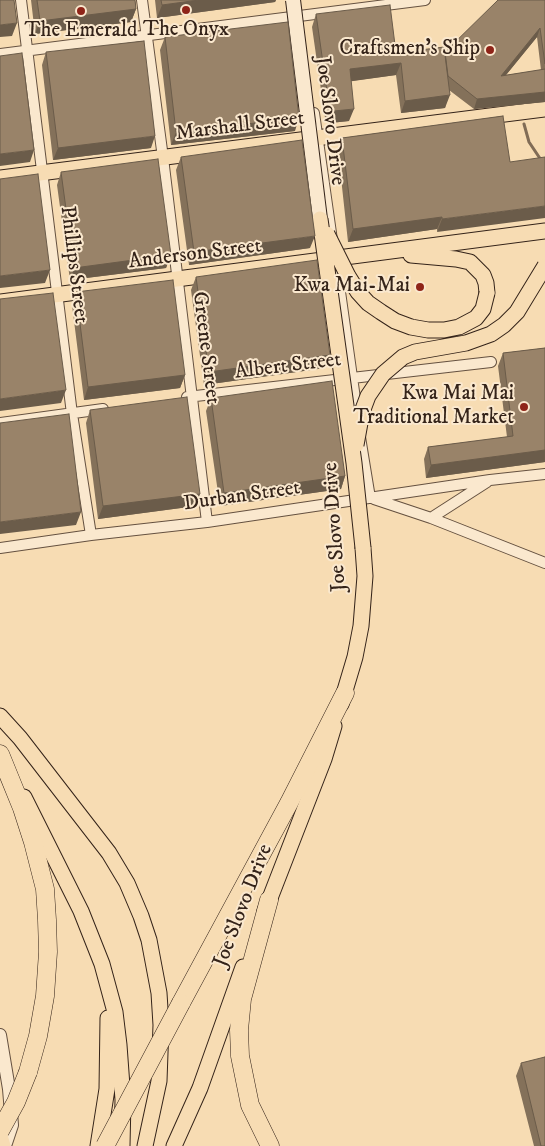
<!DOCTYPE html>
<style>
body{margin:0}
canvas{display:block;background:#f7dcb3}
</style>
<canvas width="545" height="1146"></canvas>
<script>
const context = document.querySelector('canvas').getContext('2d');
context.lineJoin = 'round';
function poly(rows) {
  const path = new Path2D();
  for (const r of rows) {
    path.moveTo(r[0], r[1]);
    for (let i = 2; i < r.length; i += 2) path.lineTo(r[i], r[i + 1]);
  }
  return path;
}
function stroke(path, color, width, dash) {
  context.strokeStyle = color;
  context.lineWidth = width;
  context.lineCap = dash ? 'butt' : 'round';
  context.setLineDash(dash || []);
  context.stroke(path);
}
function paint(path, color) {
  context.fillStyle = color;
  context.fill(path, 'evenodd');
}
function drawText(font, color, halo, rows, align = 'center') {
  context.font = font + ' "IM FELL DW Pica",serif';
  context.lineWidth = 4;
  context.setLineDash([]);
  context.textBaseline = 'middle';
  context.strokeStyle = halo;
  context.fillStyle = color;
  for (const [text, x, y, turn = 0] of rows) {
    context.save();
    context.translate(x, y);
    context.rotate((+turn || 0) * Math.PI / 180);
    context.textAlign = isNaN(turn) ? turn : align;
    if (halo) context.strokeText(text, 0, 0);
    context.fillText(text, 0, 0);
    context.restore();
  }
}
stroke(poly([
 [524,124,529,142,545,166]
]), '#816c56', 3);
const minor = poly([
 [21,0,72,414,91,535],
 [142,0,163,158,207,522],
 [0,54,425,0],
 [314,113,332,240],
 [335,256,358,420],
 [187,397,491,362],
 [0,423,103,409],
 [360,437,370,498],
 [374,499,431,518,545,563],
 [431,518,487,482],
 [0,548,91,535,207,522,490,480,545,474]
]);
const tertiary = poly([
 [0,1035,9,1089,12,1125,5,1146]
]);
const primary = poly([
 [0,178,545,109],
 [411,255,456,259,470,262,483,275,486,283,487,293],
 [0,302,545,231],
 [341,704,355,657,361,626,365,576,363,548],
 [0,716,20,738,109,853,127,883,141,916,149,940,159,993,161,1025,159,1081,145,1146],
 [24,797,81,911,102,964,115,1012,119,1045,123,1100,122,1146],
 [265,911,324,759,334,726],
 [0,1136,3,1146],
 [98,1146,107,1089,108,1018],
 [174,1146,200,1088,243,967]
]);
const motorway = poly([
 [0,754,22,808,33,842,45,889,47,920,48,952,45,996,38,1036,28,1072],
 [269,900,242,999,239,1030,240,1056,250,1105,270,1146],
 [181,1003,289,803,345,693]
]);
stroke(minor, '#655140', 12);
stroke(tertiary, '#655140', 14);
stroke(primary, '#342319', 17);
stroke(motorway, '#342319', 19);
stroke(minor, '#fae8ce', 10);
stroke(tertiary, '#fae8ce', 12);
stroke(primary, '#f7dcb3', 15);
stroke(motorway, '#f7dcb3', 18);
const secondaryBridge = poly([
 [293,0,320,219]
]);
const primaryBridge = poly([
 [320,219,354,463,363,548],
 [327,234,348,276,358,292,368,303,381,312,395,321,411,327,428,330,444,330,459,327,476,318,483,309,487,293],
 [356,445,362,412,368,396,383,374,403,357,415,352,466,343,491,334,504,325,517,312,545,266]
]);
const motorwayBridge = poly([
 [0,1131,16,1102,28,1072],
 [105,1146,181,1003]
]);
stroke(secondaryBridge, '#342319', 16, []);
stroke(primaryBridge, '#342319', 17, []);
stroke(motorwayBridge, '#342319', 19, []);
stroke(secondaryBridge, '#fae8ce', 14);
stroke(primaryBridge, '#f7dcb3', 15);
stroke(motorwayBridge, '#f7dcb3', 18);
paint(poly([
 [31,0,135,0,136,9,131,22,35,34],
 [155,0,276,0,275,2,157,18],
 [545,0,545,102,474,109,449,90,445,108,401,113,396,75,351,81,349,121,330,123,325,118,312,27,316,14,396,53,444,54],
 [537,37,541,70,506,75],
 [165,37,295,131,171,145,160,50],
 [46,52,151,148,53,160,42,65],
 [503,116,437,232,437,229,348,242,338,150,342,138],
 [181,157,310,248,189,265,176,170],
 [61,172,171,255,166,268,70,280,57,185],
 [196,277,330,355,325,368,204,385,191,290],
 [76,292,185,375,180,388,84,400,72,305],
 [545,348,545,462,426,478,424,459,428,447,507,437,498,366,503,353],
 [211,398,345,476,341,489,220,506,206,411],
 [90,410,196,506,98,519,86,423],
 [521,1063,545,1146,534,1146,516,1076]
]), '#84715a');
paint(poly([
 [199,0,276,0,275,2,157,18,162,5],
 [136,9,131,22,35,34,40,21],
 [17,23,12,36,0,37,0,25],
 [540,28,537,37,497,86,501,76],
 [401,63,396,75,346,82,350,69],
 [545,92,545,102,474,109,477,99],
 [450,95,445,108,401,113,405,101],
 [354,109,349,121,330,123,334,111],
 [299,118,295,131,171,145,176,132],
 [155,136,151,148,53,160,58,148],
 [34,150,30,162,0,166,0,154],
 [545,206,545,218,437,232,442,219],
 [442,217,437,229,348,242,353,229],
 [315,236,310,248,189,265,194,252],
 [171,255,166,268,70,280,74,268],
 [50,270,45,283,0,288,0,276],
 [330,355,325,368,204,385,209,372],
 [185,375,180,388,84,400,88,387],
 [66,390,61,403,0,411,0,399],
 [545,450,545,462,426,478,431,465],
 [345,476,341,489,220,506,224,493],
 [200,494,196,506,98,519,103,506],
 [81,512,76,525,0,534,0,522]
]), '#6b5c4a');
const building = poly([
 [0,0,14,0,17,23,0,25,0,0],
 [37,0,135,0,136,9,40,21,37,0],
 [161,0,199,0,162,5,161,0],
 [498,0,545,0,545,64,540,28,501,76,545,69,545,92,477,99,448,76,445,52,498,0],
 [390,5,396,53,444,47,450,95,405,101,401,63,350,69,354,109,334,111,329,105,316,14,390,5],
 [288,22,299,118,176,132,165,37,288,22],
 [144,41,155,136,58,148,46,52,144,41],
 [22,53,34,150,0,154,0,56,22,53],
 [503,116,510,162,545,157,545,206,442,219,442,217,353,229,342,138,503,116],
 [302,140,315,236,194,252,181,157,302,140],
 [158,159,171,255,74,268,61,172,158,159],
 [38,174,50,270,0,276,0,179,38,174],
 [317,260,330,355,209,372,196,277,317,260],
 [173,280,185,375,88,387,76,292,173,280],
 [53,293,66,390,0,399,0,299,53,293],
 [545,348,545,450,431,465,428,447,513,436,503,353,545,348],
 [332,381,345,476,224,493,211,398,332,381],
 [187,397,200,494,103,506,90,410,187,397],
 [69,414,81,512,0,522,0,423,69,414],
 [545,1057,545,1146,541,1146,521,1063,545,1057]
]);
paint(building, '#998369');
stroke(building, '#6b5c4a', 1);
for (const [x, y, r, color] of [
 [186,10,5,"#8f2418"],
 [81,11,5,"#8f2418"],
 [490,50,5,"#8f2418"],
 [420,287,5,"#8f2418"],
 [524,407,5,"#8f2418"]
]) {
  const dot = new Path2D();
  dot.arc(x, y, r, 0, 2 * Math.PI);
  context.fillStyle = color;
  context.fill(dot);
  stroke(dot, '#fae8ce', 2);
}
drawText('21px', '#342319', '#fae8ce', [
 ["The Onyx",186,31,"center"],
 ["The Emerald",81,32,"center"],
 ["Craftsmen's Ship",480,50],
 ["Kwa Mai-Mai",410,287],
 ["Kwa Mai Mai",514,395],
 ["Traditional Market",514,419]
], 'right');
drawText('21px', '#342319', '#fae8ce', [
 ["Joe Slovo Drive",329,121,83],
 ["Marshall Street",240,127,-7],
 ["Anderson Street",195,255,-7],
 ["Phillips Street",73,265,83],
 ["Greene Street",205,348,83],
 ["Albert Street",288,367,-7],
 ["Durban Street",242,497,-8],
 ["Joe Slovo Drive",336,527,-94],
 ["Joe Slovo Drive",244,906,-69]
]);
</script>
